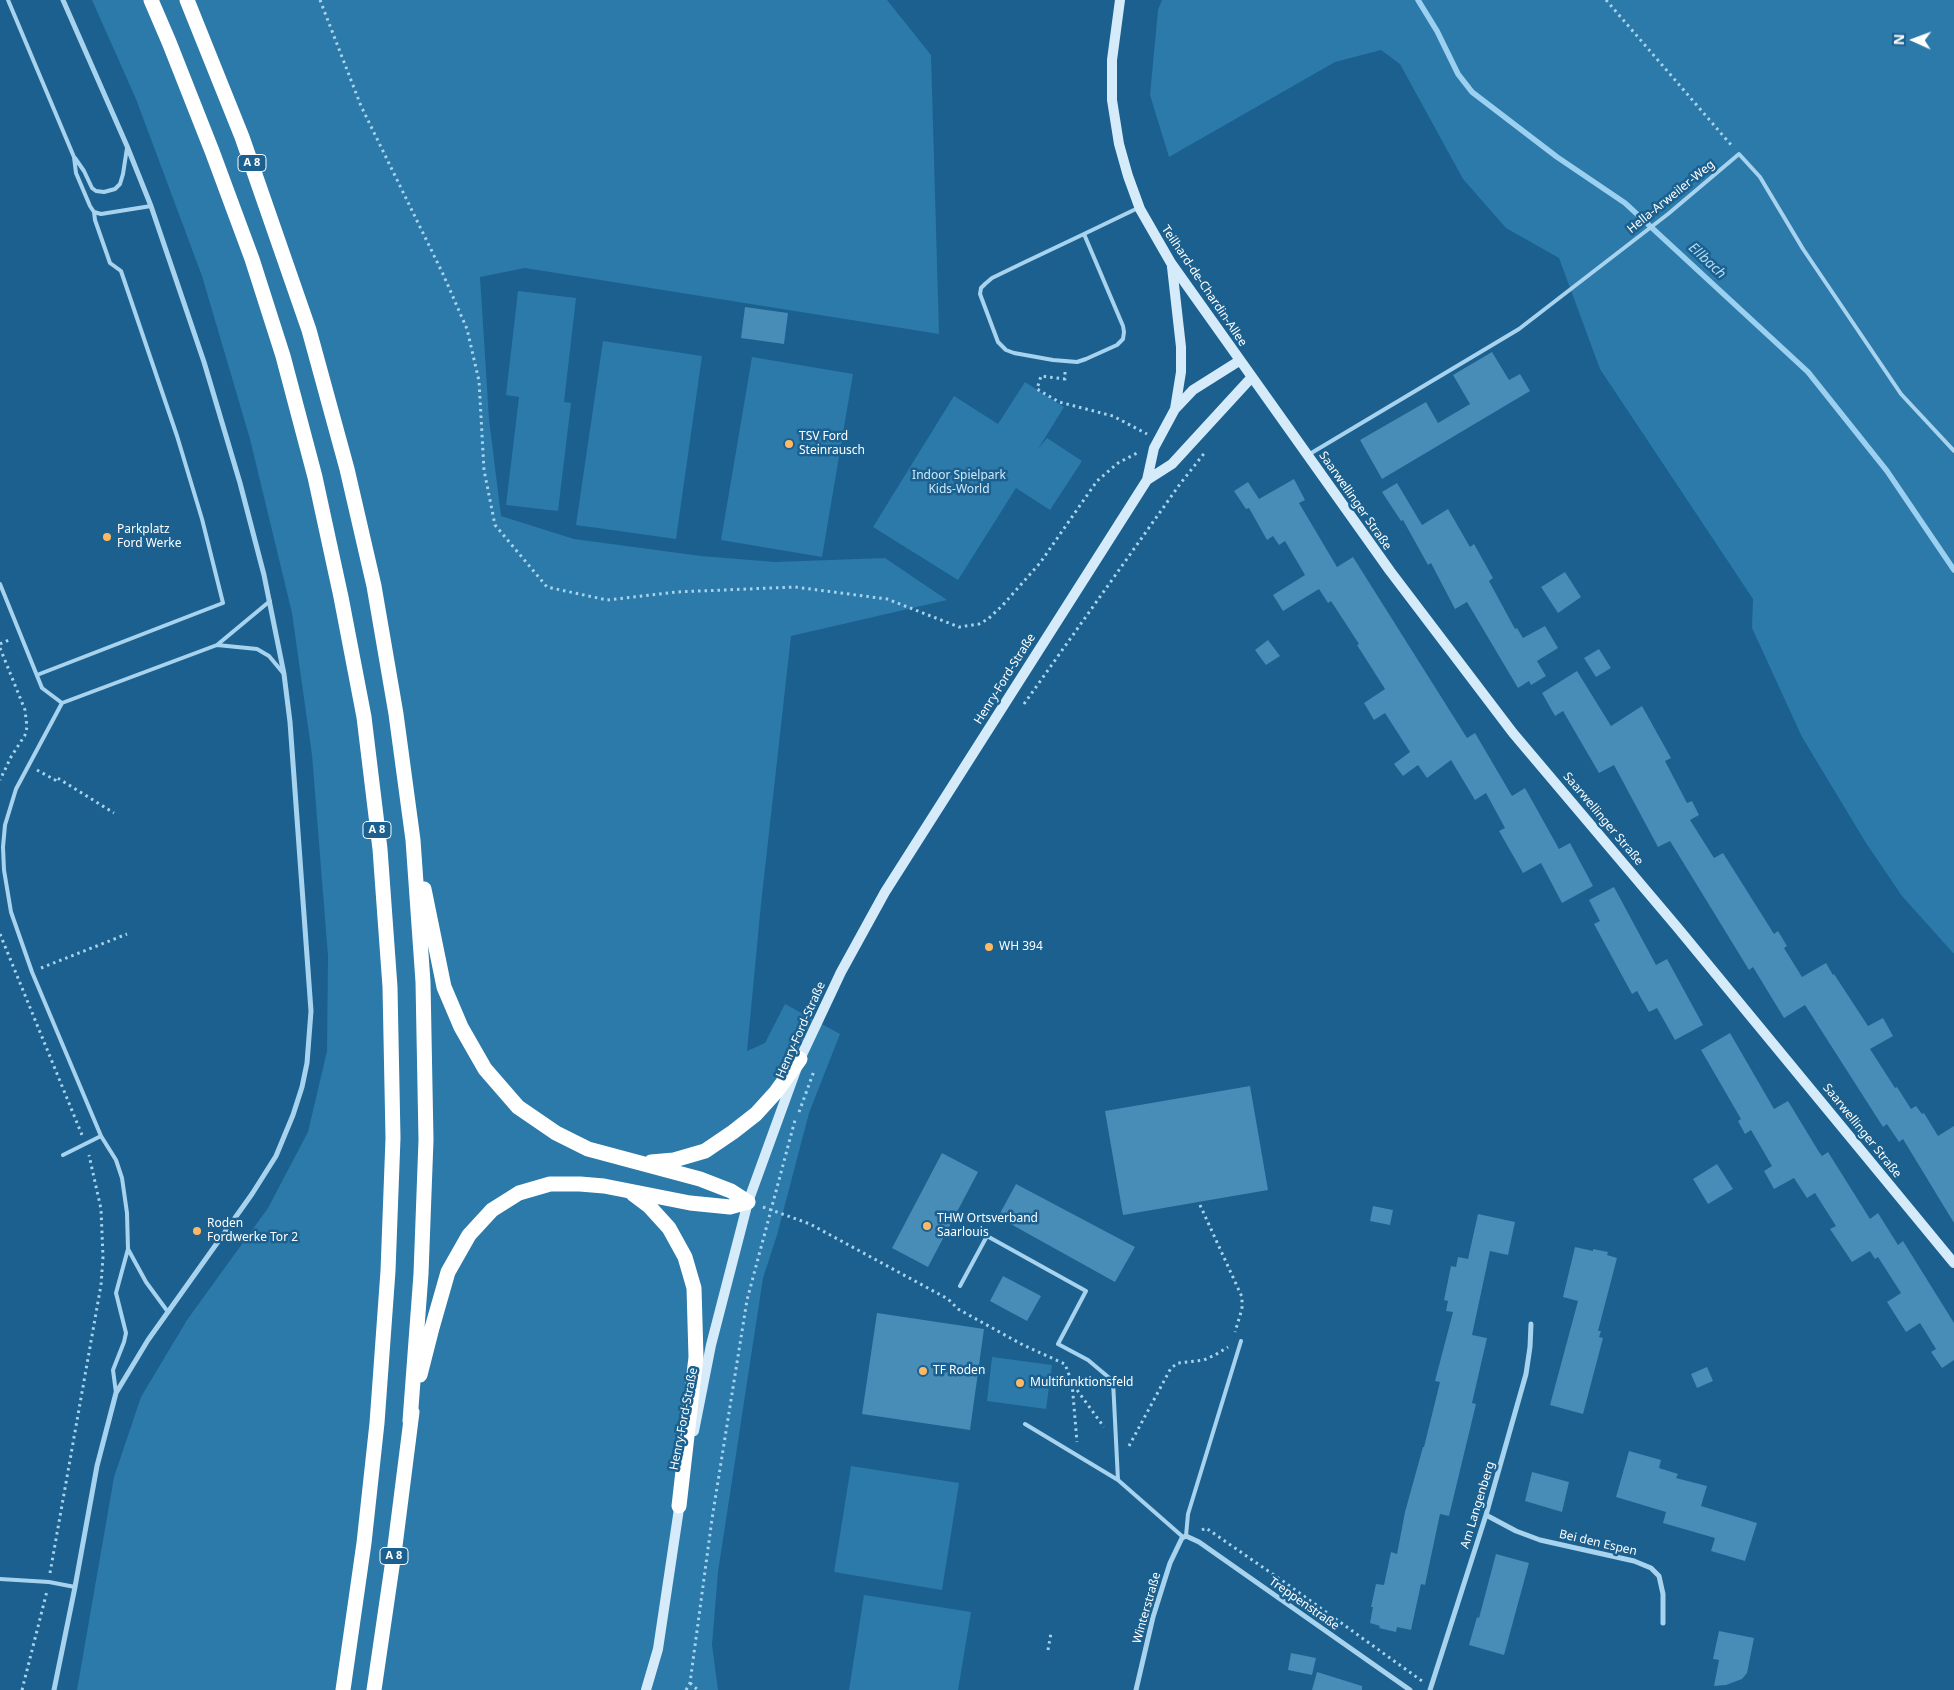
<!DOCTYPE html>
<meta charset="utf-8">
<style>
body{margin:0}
#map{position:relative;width:1954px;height:1690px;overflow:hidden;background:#1b608e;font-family:"Noto Sans",sans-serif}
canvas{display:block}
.north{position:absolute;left:1889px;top:15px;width:50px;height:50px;-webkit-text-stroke:4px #1b608e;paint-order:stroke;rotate:272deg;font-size:14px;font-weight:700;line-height:20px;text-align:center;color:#fff}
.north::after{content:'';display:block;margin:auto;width:18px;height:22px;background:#fff;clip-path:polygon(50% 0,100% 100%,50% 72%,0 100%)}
</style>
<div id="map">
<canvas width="1954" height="1690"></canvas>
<div class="north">N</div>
</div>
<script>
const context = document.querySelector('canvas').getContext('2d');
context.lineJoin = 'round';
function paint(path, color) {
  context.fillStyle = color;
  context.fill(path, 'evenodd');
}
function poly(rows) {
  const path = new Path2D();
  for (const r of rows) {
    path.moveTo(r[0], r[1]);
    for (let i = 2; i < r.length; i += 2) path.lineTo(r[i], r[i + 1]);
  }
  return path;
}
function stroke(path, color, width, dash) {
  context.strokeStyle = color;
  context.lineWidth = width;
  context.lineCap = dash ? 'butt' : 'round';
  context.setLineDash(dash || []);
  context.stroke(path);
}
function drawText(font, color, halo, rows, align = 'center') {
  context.font = font + ' "Noto Sans",sans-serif';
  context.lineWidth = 5;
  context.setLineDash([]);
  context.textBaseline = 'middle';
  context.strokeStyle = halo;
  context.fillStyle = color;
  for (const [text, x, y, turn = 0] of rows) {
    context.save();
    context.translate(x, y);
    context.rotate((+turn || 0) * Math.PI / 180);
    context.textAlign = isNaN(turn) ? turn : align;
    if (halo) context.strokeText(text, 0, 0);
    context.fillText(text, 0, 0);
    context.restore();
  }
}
paint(poly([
 [92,0,887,0,931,55,939,334,525,268,480,277,489,419,501,516,574,539,701,556,775,562,885,558,947,600,791,636,761,904,747,1051,765,1043,785,1004,840,1034,809,1113,777,1235,763,1278,718,1572,712,1645,718,1690,77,1690,114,1477,141,1397,187,1320,268,1208,308,1132,327,1051,328,956,312,755,292,613,250,439,202,276,136,99],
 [1162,0,1954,0,1954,954,1902,896,1866,843,1802,737,1752,628,1753,599,1600,369,1559,258,1506,228,1463,179,1400,64,1381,50,1335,62,1169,157,1150,95,1158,10],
 [518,291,576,298,564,402,571,403,558,511,506,505,519,397,506,395],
 [603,341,702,356,676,539,576,525],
 [752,357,853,374,822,557,721,540],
 [1025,382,1064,407,1038,449,1047,438,1082,461,1050,510,1016,488,958,580,873,527,954,396,998,424],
 [992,1357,1052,1365,1046,1409,987,1401],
 [851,1466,959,1483,942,1590,834,1572],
 [864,1595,971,1612,958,1690,849,1690]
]), '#2b7aaa');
stroke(poly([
 [1418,0,1437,31,1458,74,1472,92,1557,157,1625,203,1808,372,1887,471,1954,570]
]), '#9bd0f0', 5.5);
paint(poly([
 [745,307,788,313,784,344,741,338],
 [1492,352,1509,380,1520,374,1530,391,1382,479,1360,440,1426,402,1438,423,1470,404,1453,375],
 [1294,479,1305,500,1299,503,1337,567,1353,557,1467,738,1475,733,1512,796,1525,788,1559,849,1570,843,1593,886,1562,903,1541,863,1523,873,1499,831,1505,828,1486,793,1475,800,1451,760,1427,778,1418,765,1403,776,1394,764,1410,752,1385,713,1374,720,1364,703,1385,689,1357,645,1359,644,1331,601,1328,603,1319,589,1283,611,1273,595,1305,575,1285,541,1279,545,1273,536,1267,540,1249,508,1246,509,1234,491,1248,482,1259,499],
 [1397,483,1422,525,1448,509,1470,547,1474,544,1493,578,1489,581,1515,629,1517,628,1523,638,1545,626,1558,648,1537,661,1546,676,1531,685,1529,681,1518,688,1467,602,1455,609,1431,563,1428,565,1403,520,1401,521,1382,492],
 [1565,572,1581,597,1558,613,1541,587],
 [1268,640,1280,656,1266,665,1255,650],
 [1599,649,1611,668,1596,677,1584,658],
 [1577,671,1611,726,1642,706,1671,758,1665,761,1687,803,1692,801,1699,815,1690,820,1714,858,1723,853,1774,934,1778,931,1787,946,1784,948,1802,977,1826,963,1833,975,1834,974,1868,1026,1883,1018,1893,1036,1870,1049,1895,1088,1897,1087,1911,1109,1916,1106,1922,1114,1924,1113,1938,1136,1954,1126,1954,1223,1903,1139,1899,1142,1887,1124,1883,1127,1805,1005,1784,1018,1753,967,1749,970,1670,841,1658,847,1614,765,1599,773,1563,711,1555,716,1542,693],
 [1614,887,1656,965,1667,959,1703,1025,1675,1040,1657,1008,1649,1012,1637,991,1632,994,1594,924,1600,921,1589,900],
 [1730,1033,1774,1109,1788,1101,1819,1152,1822,1156,1828,1152,1870,1219,1878,1213,1898,1245,1903,1241,1954,1323,1954,1360,1942,1368,1931,1352,1936,1349,1920,1323,1906,1332,1887,1302,1901,1293,1878,1257,1875,1259,1870,1251,1852,1262,1830,1229,1836,1226,1815,1193,1807,1198,1794,1178,1774,1189,1764,1171,1772,1166,1751,1130,1745,1134,1738,1121,1741,1119,1701,1050],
 [1250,1086,1268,1190,1123,1215,1105,1111],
 [942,1153,978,1172,928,1267,892,1248],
 [1717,1164,1733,1189,1708,1204,1693,1179],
 [1016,1184,1135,1247,1115,1282,998,1217],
 [1373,1206,1393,1210,1390,1225,1370,1221],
 [1478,1214,1515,1222,1508,1255,1490,1251,1472,1335,1487,1338,1472,1403,1476,1404,1449,1516,1440,1514,1425,1585,1421,1584,1411,1630,1397,1627,1396,1632,1379,1628,1380,1626,1370,1623,1373,1607,1371,1607,1376,1584,1384,1585,1391,1552,1397,1554,1405,1512,1423,1447,1424,1447,1440,1382,1435,1381,1453,1312,1446,1311,1448,1301,1444,1300,1451,1266,1456,1267,1458,1257,1468,1259],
 [1575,1247,1593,1251,1593,1249,1608,1252,1607,1255,1617,1258,1598,1331,1601,1331,1599,1337,1603,1338,1583,1414,1550,1405,1578,1301,1563,1297],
 [1003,1276,1041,1296,1027,1321,990,1301],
 [877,1313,984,1329,970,1430,862,1414],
 [1707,1367,1713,1381,1697,1388,1691,1374],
 [1629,1451,1661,1460,1659,1468,1678,1474,1676,1478,1707,1486,1701,1506,1757,1523,1745,1561,1711,1551,1715,1538,1663,1523,1666,1512,1616,1497],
 [1532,1472,1569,1482,1562,1512,1525,1501],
 [1496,1554,1529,1563,1504,1655,1469,1645,1477,1617,1479,1618],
 [1719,1631,1754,1638,1747,1673,1742,1679,1726,1685,1714,1686,1719,1660,1713,1659],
 [1291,1653,1316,1658,1312,1675,1288,1670],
 [1317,1672,1362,1686,1362,1690,1312,1690]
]), '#488cb8');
stroke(poly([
 [320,0,361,106,443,274,467,329,479,381,484,470,495,525,547,587,607,600,676,592,795,587,887,599,959,627,979,624,988,619,1002,606,1040,563,1097,481,1118,463,1139,452],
 [1606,0,1732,146],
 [1065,372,1065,379,1041,376,1037,389,1059,402,1113,416,1147,434],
 [0,644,11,639],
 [0,648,25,710,27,727,25,735,11,757,0,780],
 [1024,704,1180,484,1206,451],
 [37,770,55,780,56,777,114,813],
 [0,934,82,1135],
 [41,968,127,934],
 [799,1112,814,1071],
 [1200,1205,1242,1297,1242,1309,1235,1332],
 [763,1207,810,1224,948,1299,958,1309,1023,1345,1065,1364,1072,1383,1104,1427],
 [1072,1383,1077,1442],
 [1129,1446,1171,1368,1178,1363,1204,1360,1215,1355,1228,1347],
 [1202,1530,1206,1528,1287,1584,1422,1681],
 [50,1573,101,1285,103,1257,101,1209,89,1155],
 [1048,1650,1051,1633],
 [690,1683,698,1690],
 [22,1690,47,1591],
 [686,1690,690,1683,712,1519,747,1300,795,1120]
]), '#a8d3ee', 3, [2.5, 4]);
stroke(poly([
 [8,0,74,157,76,173,90,206,94,212,101,214,151,206],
 [75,158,84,171,92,188,96,191,104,192,115,189,120,184,123,174,127,148],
 [1084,234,1123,326,1124,332,1123,339,1117,345,1086,359,1077,362,1053,360,1014,353,1006,350,998,342,980,294,981,288,985,284,992,278,1025,262,1084,234,1138,208],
 [1308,455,1519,329,1668,214,1739,154,1760,177,1803,249,1901,394,1954,451],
 [0,584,42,688,62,703],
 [217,645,257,649,269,656,284,674],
 [37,675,223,603,202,519,177,436,121,271,110,263,95,220,94,212],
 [63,1155,101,1136],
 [128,1249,146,1282,168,1312],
 [960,1286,987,1236,1086,1291,1058,1344,1088,1360,1113,1381,1118,1480],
 [116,1393,113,1370,124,1342,126,1333,116,1293,128,1249,127,1213,122,1178,116,1160,101,1136,32,972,11,912,4,870,3,847,5,825,16,789,62,703,217,645,270,601],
 [1025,1424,1118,1480,1183,1537],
 [1186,1536,1188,1514,1241,1341],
 [0,1579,49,1582,75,1587]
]), '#a8d3ee', 4);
stroke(poly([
 [1486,1515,1516,1531,1540,1540,1634,1561,1651,1568,1659,1576,1663,1594,1663,1623],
 [54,1690,75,1587,97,1466,116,1393,148,1340,252,1194,276,1156,293,1115,302,1087,307,1063,311,1011,290,722,284,674,264,575,240,483,204,362,151,206,127,146,63,0],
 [1136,1690,1153,1617,1170,1563,1182,1538,1186,1536,1199,1542,1410,1690],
 [1430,1690,1486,1515,1526,1374,1530,1347,1531,1324]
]), '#a8d3ee', 5);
stroke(poly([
 [1120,0,1112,60,1112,100,1119,144,1128,176,1140,209,1171,263,1390,571,1513,733,1677,927,1954,1263],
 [1172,267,1181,347,1181,372,1175,409],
 [1147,480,1172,464,1251,378],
 [694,1431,711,1345,748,1202,800,1059,841,972,885,892,1147,480,1154,448,1175,409,1193,390,1239,361],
 [646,1690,658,1649,680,1502]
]), '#d5ebfa', 10);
stroke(poly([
 [151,0,169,42,212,151,252,259,283,356,315,477,341,597,364,717,380,849,390,987,393,1138,388,1271,377,1423,364,1543,343,1690],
 [187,0,242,137,309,330,347,469,374,586,396,714,413,840,423,982,426,1140,421,1274,410,1421],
 [424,889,444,987,461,1027,485,1069,518,1107,556,1133,588,1149,700,1179,731,1191,748,1202],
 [651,1162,674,1160,705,1151,733,1132,756,1114,776,1092,800,1059],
 [633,1194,649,1206,669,1228,685,1257,694,1288,696,1357,679,1506],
 [420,1375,432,1328,448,1272,469,1235,492,1210,519,1193,550,1184,580,1184,604,1186,690,1203,730,1207,748,1202],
 [374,1690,395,1546,412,1412]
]), '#fff', 15);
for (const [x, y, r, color] of [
 [789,444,5,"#ffb965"],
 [107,537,5,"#ffb965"],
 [989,947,5,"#ffb965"],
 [927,1226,5,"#ffb965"],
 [197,1231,5,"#ffb965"],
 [923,1371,5,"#ffb965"],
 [1020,1383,5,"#ffb965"]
]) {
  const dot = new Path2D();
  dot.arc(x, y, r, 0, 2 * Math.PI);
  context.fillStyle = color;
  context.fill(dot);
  stroke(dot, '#1b608e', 2);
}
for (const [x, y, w] of [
 [252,163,28],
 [377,830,28],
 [394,1556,28]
]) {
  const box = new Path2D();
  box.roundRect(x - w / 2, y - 8.5, w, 17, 4);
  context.fillStyle = '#1b608e';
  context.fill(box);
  stroke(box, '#fff', 1);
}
drawText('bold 11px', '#fff', null, [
 ["A 8",252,163],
 ["A 8",377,830],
 ["A 8",394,1556]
]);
drawText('12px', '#fff', '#1b608e', [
 ["Hella-Arweiler-Weg",1671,197,-39],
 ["Teilhard-de-Chardin-Allee",1204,286,56],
 ["Saarwellinger Straße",1355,501,55],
 ["Henry-Ford-Straße",1005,679,-58],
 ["Saarwellinger Straße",1603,819,50],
 ["Henry-Ford-Straße",801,1030,-66],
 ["Saarwellinger Straße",1862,1131,51],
 ["Henry-Ford-Straße",684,1419,-79],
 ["Am Langenberg",1478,1505,-73],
 ["Bei den Espen",1598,1543,13],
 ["Treppenstraße",1304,1604,35],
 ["Winterstraße",1147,1608,-74]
]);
drawText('12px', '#fff', '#1b608e', [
 ["TSV Ford",799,437],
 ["Steinrausch",799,451],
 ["Parkplatz",117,530],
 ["Ford Werke",117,544],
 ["WH 394",999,947],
 ["THW Ortsverband",937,1219],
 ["Saarlouis",937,1233],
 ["Roden",207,1224],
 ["Fordwerke Tor 2",207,1238],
 ["TF Roden",933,1371],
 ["Multifunktionsfeld",1030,1383]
], 'left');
drawText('12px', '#cee9fa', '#1b608e', [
 ["Indoor Spielpark",959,476],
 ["Kids-World",959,490]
]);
drawText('italic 14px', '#b4dcf5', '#1b608e', [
 ["Ellbach",1707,261,43]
]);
</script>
